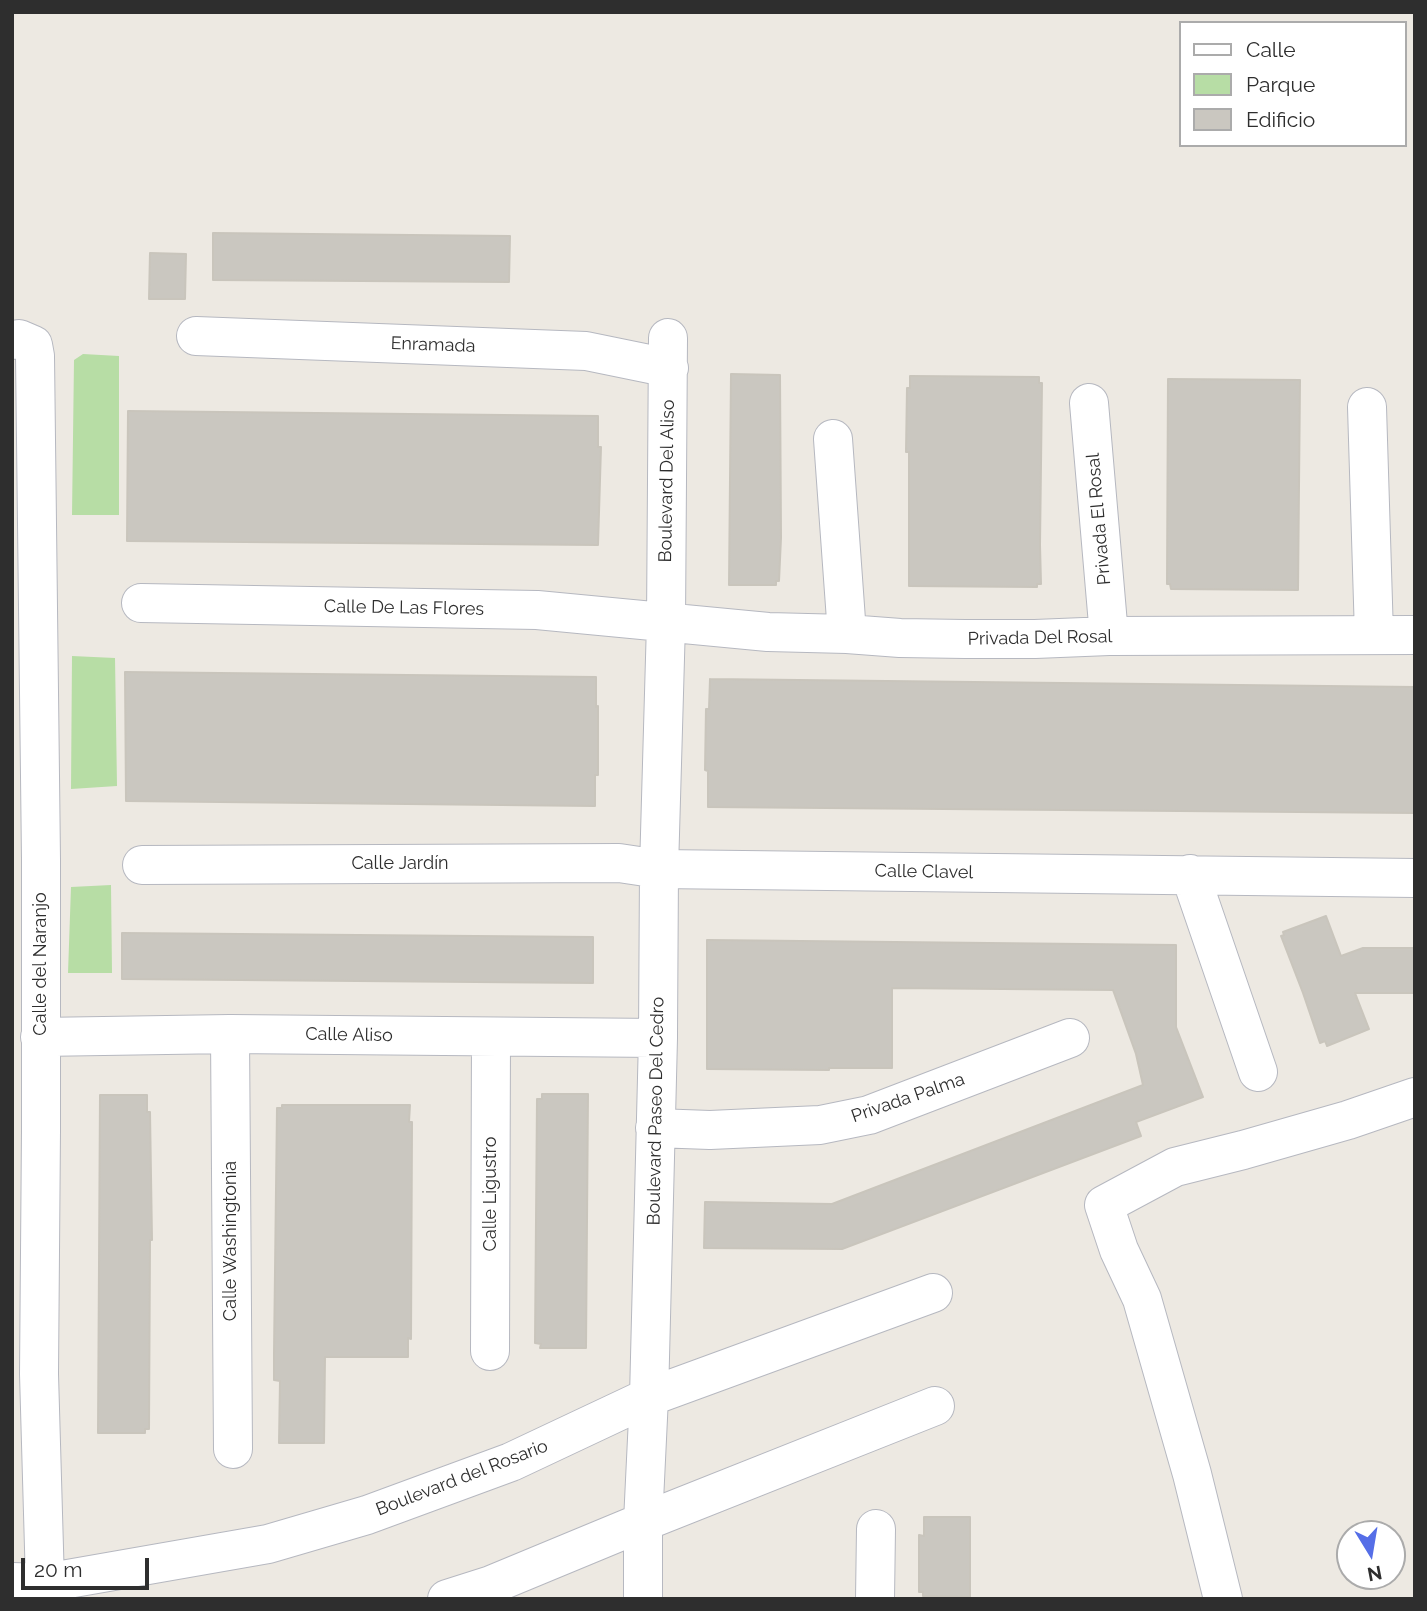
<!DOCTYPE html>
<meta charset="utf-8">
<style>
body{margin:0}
#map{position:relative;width:1427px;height:1611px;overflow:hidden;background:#ede9e2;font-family:Raleway,sans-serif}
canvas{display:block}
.frame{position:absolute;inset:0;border:14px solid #2e2e2e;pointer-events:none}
.legend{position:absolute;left:1179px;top:21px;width:228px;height:126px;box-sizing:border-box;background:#fff;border:2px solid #ababab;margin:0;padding:9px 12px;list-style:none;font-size:21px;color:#2e2e2e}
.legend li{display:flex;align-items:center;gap:14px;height:35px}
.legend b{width:35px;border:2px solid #ababab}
.north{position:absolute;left:1336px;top:1520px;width:70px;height:70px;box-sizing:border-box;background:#fff;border:2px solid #ababab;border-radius:50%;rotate:169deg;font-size:19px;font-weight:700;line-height:28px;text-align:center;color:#2e2e2e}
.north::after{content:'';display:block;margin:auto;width:24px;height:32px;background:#556ee7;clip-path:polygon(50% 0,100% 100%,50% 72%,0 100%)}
.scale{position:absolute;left:21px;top:1558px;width:128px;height:32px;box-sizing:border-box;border:4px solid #2e2e2e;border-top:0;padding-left:9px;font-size:21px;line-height:24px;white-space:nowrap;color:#2e2e2e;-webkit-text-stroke:5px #fff;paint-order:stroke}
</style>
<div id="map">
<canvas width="1427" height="1611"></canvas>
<div class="frame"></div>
<ul class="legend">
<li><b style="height:9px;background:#fff"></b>Calle</li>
<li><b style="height:19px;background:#b7dda5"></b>Parque</li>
<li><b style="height:19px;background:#cac7c0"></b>Edificio</li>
</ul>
<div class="north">N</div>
<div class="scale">20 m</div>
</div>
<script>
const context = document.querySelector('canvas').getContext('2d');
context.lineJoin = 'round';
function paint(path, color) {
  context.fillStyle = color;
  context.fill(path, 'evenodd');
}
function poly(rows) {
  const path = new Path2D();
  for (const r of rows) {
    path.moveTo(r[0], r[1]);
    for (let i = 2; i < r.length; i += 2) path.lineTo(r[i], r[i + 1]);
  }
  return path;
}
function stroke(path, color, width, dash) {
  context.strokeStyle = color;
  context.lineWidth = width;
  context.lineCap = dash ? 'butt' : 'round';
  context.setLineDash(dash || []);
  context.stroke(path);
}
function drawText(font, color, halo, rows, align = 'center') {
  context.font = font + ' Raleway,sans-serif';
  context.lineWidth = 6;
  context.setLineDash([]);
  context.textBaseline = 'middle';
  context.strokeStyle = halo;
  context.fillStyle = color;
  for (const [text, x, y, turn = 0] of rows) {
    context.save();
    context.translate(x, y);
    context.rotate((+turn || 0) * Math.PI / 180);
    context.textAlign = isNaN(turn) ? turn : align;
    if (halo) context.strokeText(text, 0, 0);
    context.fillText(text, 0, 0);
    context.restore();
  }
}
paint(poly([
 [83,354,119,356,119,515,72,515,74,360],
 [72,656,115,658,117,786,71,789],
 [111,885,112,973,68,973,71,887]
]), '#b7dda5');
const building = poly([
 [213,233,510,236,509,282,213,280,213,233],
 [150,253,186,254,185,299,149,299,150,253],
 [731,374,780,375,781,538,779,581,776,581,776,585,729,585,731,374],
 [910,376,1039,377,1039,383,1042,383,1040,545,1041,584,1037,584,1037,587,909,586,909,452,906,452,907,388,910,388,910,376],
 [1168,379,1300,380,1298,590,1171,589,1170,584,1167,584,1168,379],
 [128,411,598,416,598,447,601,447,598,545,127,541,128,411],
 [125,672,596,677,596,707,598,706,598,775,595,775,595,806,126,801,125,672],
 [710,679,1415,687,1415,813,708,807,708,771,705,770,706,709,709,709,710,679],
 [1326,916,1341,956,1363,948,1415,948,1415,993,1355,993,1369,1029,1327,1046,1325,1041,1320,1043,1303,993,1281,936,1284,935,1283,932,1326,916],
 [122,933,593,937,593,983,122,979,122,933],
 [707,940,1176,945,1176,1027,1203,1097,1136,1122,1141,1136,842,1249,704,1248,705,1202,832,1204,1143,1085,1136,1054,1113,990,892,988,892,1068,829,1068,829,1070,707,1069,707,940],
 [542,1094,588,1094,586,1348,540,1348,541,1344,535,1343,537,1099,542,1099,542,1094],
 [100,1095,147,1095,147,1112,150,1112,152,1240,150,1240,149,1429,145,1429,145,1433,98,1433,100,1095],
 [282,1105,410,1105,409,1122,412,1122,411,1339,408,1338,408,1357,325,1357,324,1443,279,1443,280,1381,274,1380,274,1353,277,1108,282,1108,282,1105],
 [924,1517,970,1517,970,1597,923,1596,923,1592,919,1592,919,1535,924,1536,924,1517]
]);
paint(building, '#cac7c0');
stroke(building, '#c9c5bc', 2);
const minor = poly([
 [196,336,586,351,669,368],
 [12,340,19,339,33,345,35,356,41,860,41,1130,39,1374,45,1583],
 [1089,403,1109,636],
 [1367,407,1374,635],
 [833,439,847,634],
 [141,603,537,610,768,632,847,634,900,638,965,639,1035,639,1109,636,1415,635],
 [142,865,619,863,659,869,1415,878],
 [1190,874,1258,1072],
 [230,1034,233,1449],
 [40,1037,230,1034,658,1038],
 [655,1128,710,1130,820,1125,869,1115,1070,1038],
 [490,1351,491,1037],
 [12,1582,45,1583,268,1544,367,1515,511,1462,649,1397,933,1293],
 [447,1599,491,1585,643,1522,935,1406],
 [643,1599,643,1522,649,1397,658,1038,659,869,666,623,668,338],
 [875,1599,876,1529],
 [1223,1599,1192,1474,1142,1299,1119,1250,1104,1205,1175,1167,1243,1150,1348,1120,1415,1097]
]);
stroke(minor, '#b6b8c0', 40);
stroke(minor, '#fff', 38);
drawText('18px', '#2e2e2e', '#fff', [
 ["Enramada",433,345,2],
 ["Boulevard Del Aliso",667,481,-89],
 ["Privada El Rosal",1099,519,-95],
 ["Calle De Las Flores",404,608,1],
 ["Privada Del Rosal",1040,638,-1],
 ["Calle Jardín",400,864],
 ["Calle Clavel",924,872,1],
 ["Calle del Naranjo",41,964,-90],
 ["Calle Aliso",349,1035,1],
 ["Privada Palma",908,1098,-19],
 ["Boulevard Paseo Del Cedro",656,1111,-89],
 ["Calle Ligustro",491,1194,-90],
 ["Calle Washingtonia",231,1241,-90],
 ["Boulevard del Rosario",462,1478,-21]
]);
</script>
